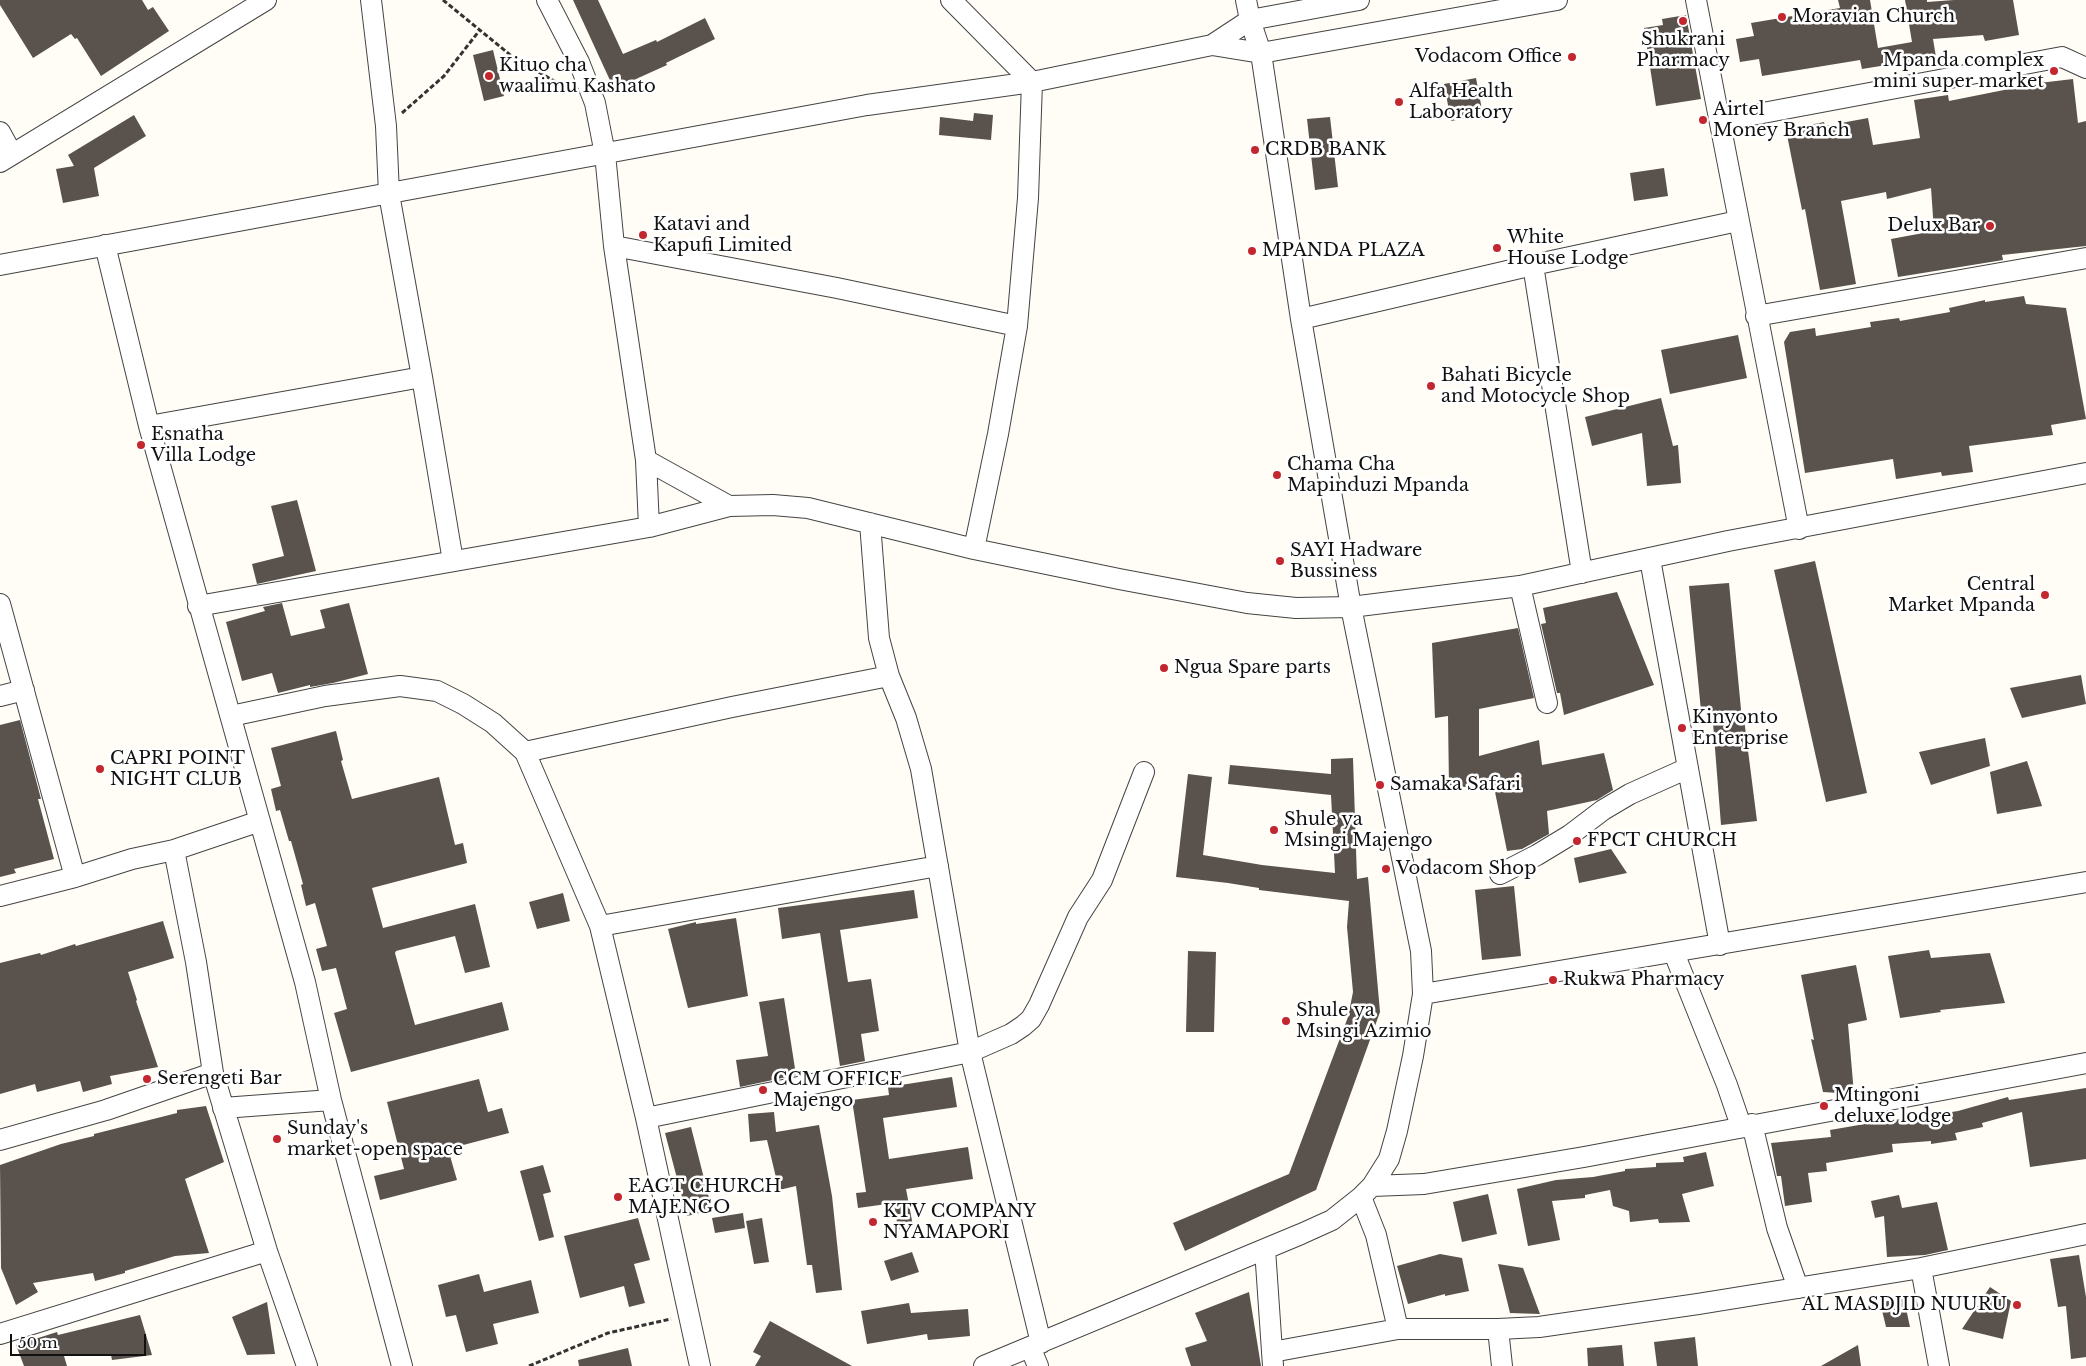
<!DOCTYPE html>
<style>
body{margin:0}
#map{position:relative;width:2086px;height:1366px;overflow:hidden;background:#fffdf5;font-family:"Libre Baskerville",serif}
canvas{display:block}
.scale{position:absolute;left:10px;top:1334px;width:136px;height:22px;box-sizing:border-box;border:2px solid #111;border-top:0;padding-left:6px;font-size:15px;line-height:18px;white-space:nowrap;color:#111;-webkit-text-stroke:4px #fff;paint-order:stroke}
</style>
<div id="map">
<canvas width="2086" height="1366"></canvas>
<div class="scale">50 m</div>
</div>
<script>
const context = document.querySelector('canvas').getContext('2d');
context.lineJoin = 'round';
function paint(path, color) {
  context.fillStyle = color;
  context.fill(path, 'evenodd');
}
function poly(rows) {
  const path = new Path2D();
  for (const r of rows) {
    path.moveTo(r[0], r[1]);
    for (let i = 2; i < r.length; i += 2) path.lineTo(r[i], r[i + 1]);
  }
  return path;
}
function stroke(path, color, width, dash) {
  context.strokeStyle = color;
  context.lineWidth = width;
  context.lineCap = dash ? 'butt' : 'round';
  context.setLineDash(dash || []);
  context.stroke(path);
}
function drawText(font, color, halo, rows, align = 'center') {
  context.font = font + ' "Libre Baskerville",serif';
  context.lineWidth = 5;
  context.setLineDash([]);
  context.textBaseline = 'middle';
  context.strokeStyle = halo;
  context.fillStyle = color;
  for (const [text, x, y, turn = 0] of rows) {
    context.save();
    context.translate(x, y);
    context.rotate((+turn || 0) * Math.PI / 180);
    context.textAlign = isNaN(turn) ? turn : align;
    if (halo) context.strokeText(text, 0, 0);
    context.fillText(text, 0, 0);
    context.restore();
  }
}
paint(poly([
 [0,0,142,0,148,10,153,7,169,31,101,76,77,38,75,39,71,34,33,58,0,5],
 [573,0,598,0,623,54,656,40,657,42,705,18,715,39,666,63,667,65,614,89],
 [1838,0,1870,0,1878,48,1912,42,1905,0,1927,0,1927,2,1954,0,2013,0,2019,35,1985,41,1983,35,1933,39,1936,57,1862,69,1860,60,1762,76,1759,59,1740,62,1736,39,1754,36,1751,23,1840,8],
 [1686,15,1701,99,1656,106,1644,28,1663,25,1662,19],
 [493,50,504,96,484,101,473,55],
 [1476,78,1483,115,1451,121,1444,84],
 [2073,79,2078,123,2086,121,2086,246,2002,255,2003,260,1898,277,1891,239,1934,231,1931,188,1887,199,1886,192,1841,201,1856,284,1820,290,1805,209,1802,210,1786,130,1824,122,1825,126,1868,118,1873,145,1920,138,1914,100,1948,95,1949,101,2039,83],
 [974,113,993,115,991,140,939,135,940,117,973,121],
 [134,115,146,136,94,168,99,196,63,203,56,169,74,166,68,155],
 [1330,117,1338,187,1315,190,1307,119],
 [1664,168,1668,196,1634,201,1630,173],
 [2024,296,2026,304,2066,308,2086,419,2051,425,2053,435,1969,446,1973,472,1942,476,1941,472,1896,479,1893,459,1805,473,1784,342,1790,332,1815,328,1816,336,1871,327,1870,322,1899,318,1900,321,1950,312,1949,308,1985,300,1985,302],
 [1738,335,1747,378,1670,394,1661,350],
 [1661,398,1673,446,1678,445,1681,483,1647,486,1642,433,1592,446,1585,417],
 [297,500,316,571,257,584,252,564,284,556,271,506],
 [1815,561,1867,793,1826,802,1774,570],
 [1729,583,1742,720,1744,719,1757,821,1721,825,1712,710,1701,711,1689,586],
 [1617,592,1654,685,1564,715,1560,693,1557,693,1541,624,1546,623,1543,608],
 [282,603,291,636,325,628,320,610,349,603,368,674,333,683,310,687,310,685,278,693,272,673,242,681,226,622,265,611,263,607],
 [1518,628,1534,698,1479,709,1479,756,1539,740,1542,765,1604,753,1613,790,1597,800,1547,811,1549,834,1522,849,1507,851,1494,787,1449,787,1448,716,1435,718,1432,643],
 [2081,675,2086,704,2022,718,2010,688],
 [20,720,41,799,38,799,54,859,14,869,16,873,0,877,0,725],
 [336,731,343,760,341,761,352,799,439,777,455,845,463,843,467,863,372,888,383,928,475,904,490,967,465,973,455,936,396,951,395,953,415,1025,502,1002,509,1030,351,1072,334,1013,347,1009,336,968,322,971,316,949,327,946,315,903,306,906,301,885,303,884,291,841,289,841,280,810,276,811,271,789,281,786,271,748],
 [1985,738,1990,766,1931,785,1919,752],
 [1353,758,1357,879,1368,877,1380,1012,1316,1190,1185,1251,1173,1223,1289,1174,1348,1017,1353,992,1347,927,1349,901,1259,890,1259,888,1228,883,1176,877,1188,774,1212,777,1203,855,1262,865,1335,873,1331,795,1228,784,1230,765,1331,774,1331,759],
 [2027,761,2042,806,1997,814,1990,772],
 [1611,849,1627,873,1579,883,1574,858],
 [1514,886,1521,956,1482,960,1475,890],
 [914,890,918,918,840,930,848,982,871,979,879,1031,861,1034,865,1061,840,1066,820,933,782,939,778,908],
 [563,893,570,921,537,929,529,902],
 [736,918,748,996,688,1008,668,929,696,922,696,924],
 [163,921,174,958,128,972,137,1000,136,1001,158,1067,110,1076,112,1084,83,1092,80,1081,37,1092,35,1084,0,1094,0,963,40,953,41,955,75,944,76,946],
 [1929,950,1931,958,1990,953,2005,1003,1940,1010,1941,1012,1900,1018,1888,956],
 [1188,951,1216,952,1214,1032,1186,1032],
 [1856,965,1867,1020,1848,1024,1854,1094,1823,1092,1811,1039,1814,1040,1801,975],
 [784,998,796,1075,740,1087,736,1060,768,1056,759,1002],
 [952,1077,957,1107,883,1118,889,1159,968,1147,973,1179,906,1189,913,1226,898,1229,894,1203,858,1208,856,1193,866,1192,852,1100,889,1095,888,1087],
 [479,1079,488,1112,502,1108,509,1133,448,1149,457,1180,380,1200,374,1176,404,1169,387,1102],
 [2086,1088,2086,1159,2030,1167,2022,1112,1982,1123,1983,1127,1955,1133,1957,1140,1931,1144,1931,1141,1892,1144,1893,1152,1826,1163,1827,1171,1808,1173,1812,1202,1785,1206,1781,1176,1777,1176,1771,1143,1831,1137,1830,1130,1888,1120,1927,1118,1927,1116,1958,1111,2008,1097,2009,1100],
 [206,1106,224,1162,185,1179,209,1253,175,1256,125,1271,125,1273,95,1281,93,1273,33,1283,38,1292,16,1305,1,1268,0,1165,61,1144,94,1136,94,1134,177,1113,177,1110],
 [774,1112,776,1132,819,1125,832,1196,842,1290,816,1293,812,1265,807,1265,796,1186,779,1190,767,1140,750,1142,748,1114],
 [691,1127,712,1210,687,1216,665,1133],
 [1706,1152,1714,1186,1682,1194,1690,1222,1659,1223,1658,1219,1630,1222,1629,1211,1613,1206,1610,1190,1585,1195,1585,1198,1552,1201,1560,1240,1528,1246,1517,1189,1556,1180,1593,1177,1625,1171,1625,1169,1656,1167,1656,1163,1684,1162,1683,1157],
 [543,1165,551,1192,543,1194,554,1237,539,1241,520,1171],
 [1488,1194,1497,1234,1462,1242,1453,1202],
 [1899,1195,1902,1208,1937,1202,1948,1250,1925,1255,1887,1257,1884,1216,1875,1218,1871,1201],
 [743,1213,745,1228,715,1233,712,1218],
 [638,1218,650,1260,634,1264,645,1303,629,1307,624,1286,580,1298,564,1236],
 [762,1218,769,1262,754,1264,746,1221],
 [912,1252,919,1272,891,1281,884,1261],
 [1440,1254,1462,1258,1469,1291,1445,1296,1445,1294,1408,1304,1397,1266],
 [2079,1255,2086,1297,2086,1357,2071,1359,2066,1306,2058,1307,2050,1259],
 [1498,1264,1523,1268,1540,1314,1510,1313],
 [479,1274,484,1292,531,1280,539,1313,493,1324,498,1344,466,1352,456,1315,446,1317,438,1285],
 [1990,1287,2011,1301,2003,1339,1962,1329],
 [1249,1292,1261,1366,1191,1366,1185,1348,1207,1341,1195,1313],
 [1904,1299,1910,1327,1886,1327,1880,1302],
 [267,1302,275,1354,247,1355,232,1317],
 [909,1303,911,1313,968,1309,970,1336,928,1340,927,1334,867,1344,861,1311],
 [140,1315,152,1355,112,1360,111,1355,64,1356,67,1366,24,1366,16,1345,57,1332,58,1335],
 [770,1321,852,1366,755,1366,761,1356,753,1352],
 [1695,1337,1698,1366,1657,1366,1654,1342],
 [1622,1345,1624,1366,1588,1366,1587,1348],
 [1858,1345,1861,1366,1821,1366],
 [628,1348,632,1366,579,1366,578,1360]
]), '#5a524d');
const minor = poly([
 [371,0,386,126,389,194,422,377,453,561],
 [547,0,579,62,595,103,605,154,614,246,646,460,649,527],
 [951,0,1032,82,1028,198,1017,326,998,434,974,549],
 [1696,0,1799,529],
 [1212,45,1250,20,1359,0],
 [1720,121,2062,57,2086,68],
 [0,132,12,154],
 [0,162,266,0],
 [105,245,149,426,305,982,331,1100,402,1366],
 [614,246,837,288,1017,326],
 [0,265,867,105,1032,82,1212,45,1261,53,1557,0],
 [1533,265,1582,573],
 [1756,316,2086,258],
 [1301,319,1533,265,1738,221],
 [149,426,422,377],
 [646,460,729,506],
 [870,523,879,638,889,676,906,718,921,769,970,1052,1041,1343],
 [1650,559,1720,945],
 [1520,586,1547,703],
 [0,604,75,877],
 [198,606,649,527,729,506,773,505,808,508,974,549,1119,579,1247,603,1296,608,1351,607,1520,586,1728,541,2086,473],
 [0,696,24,690],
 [231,716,325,696,400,686,437,691,463,704,493,723,525,752,600,926,646,1118,700,1366],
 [525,752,732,707,889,676],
 [174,850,196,962,213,1073,267,1251,307,1366],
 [1500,874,1537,855,1570,835,1603,810,1630,794,1688,768],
 [0,896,75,877,132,859,174,850,260,821],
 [600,926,938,866],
 [1674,953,1727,1085,1741,1126],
 [1423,994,2086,882],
 [223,1108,331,1100],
 [646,1118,970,1052,1011,1034,1023,1026,1031,1019,1039,1005,1078,917,1102,880,1144,772],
 [1752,1124,1777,1228,1798,1288],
 [0,1140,106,1110,213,1073],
 [1372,1186,1424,1184,1584,1157,2086,1063],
 [1361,1197,1376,1235,1398,1329],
 [1265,1249,1273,1366],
 [1921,1268,1939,1366],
 [1498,1329,1502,1366],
 [0,1334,267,1251],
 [1030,1347,1038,1366],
 [1272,1352,1398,1329,1498,1329,1539,1327,1698,1304,1921,1268,2086,1234],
 [984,1366,1301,1234,1332,1220,1361,1197,1372,1186,1389,1159,1397,1131,1413,1056,1423,994,1421,951,1351,607,1301,319,1261,53,1250,20,1246,0]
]);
stroke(minor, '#444', 22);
stroke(poly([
 [443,0,514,58,570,90],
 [402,113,444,76,479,31],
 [529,1366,608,1333,671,1319]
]), '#333', 3, [5, 2.5]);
stroke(minor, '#fff', 20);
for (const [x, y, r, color] of [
 [1782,17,5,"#c4262e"],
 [1683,21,5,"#c4262e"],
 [1572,57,5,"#c4262e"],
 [2054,71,5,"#c4262e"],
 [489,76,5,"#c4262e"],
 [1399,102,5,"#c4262e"],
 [1703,120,5,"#c4262e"],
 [1255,150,5,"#c4262e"],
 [1990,226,5,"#c4262e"],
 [643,235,5,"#c4262e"],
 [1497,248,5,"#c4262e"],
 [1252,251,5,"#c4262e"],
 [1431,386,5,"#c4262e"],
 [141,445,5,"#c4262e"],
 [1277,475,5,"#c4262e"],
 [1280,561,5,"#c4262e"],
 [2045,595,5,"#c4262e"],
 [1164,668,5,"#c4262e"],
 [1682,728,5,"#c4262e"],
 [100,769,5,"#c4262e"],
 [1380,785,5,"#c4262e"],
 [1274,830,5,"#c4262e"],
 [1577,841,5,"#c4262e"],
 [1386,869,5,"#c4262e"],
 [1553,980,5,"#c4262e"],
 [1286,1021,5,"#c4262e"],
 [147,1079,5,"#c4262e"],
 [763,1090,5,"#c4262e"],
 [1824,1106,5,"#c4262e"],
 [277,1139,5,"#c4262e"],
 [618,1197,5,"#c4262e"],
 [873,1222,5,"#c4262e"],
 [2017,1305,5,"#c4262e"]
]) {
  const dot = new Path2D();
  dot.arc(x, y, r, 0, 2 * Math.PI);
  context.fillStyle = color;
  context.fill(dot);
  stroke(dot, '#fff', 2);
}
drawText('18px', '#111', '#fff', [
 ["Moravian Church",1792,17],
 ["Shukrani",1683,40,"center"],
 ["Pharmacy",1683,61,"center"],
 ["Vodacom Office",1562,57,"right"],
 ["Mpanda complex",2044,61,"right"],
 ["mini super market",2044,82,"right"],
 ["Kituo cha",499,66],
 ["waalimu Kashato",499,87],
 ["Alfa Health",1409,92],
 ["Laboratory",1409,113],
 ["Airtel",1713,110],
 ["Money Branch",1713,131],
 ["CRDB BANK",1265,150],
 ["Katavi and",653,225],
 ["Kapufi Limited",653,246],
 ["Delux Bar",1980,226,"right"],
 ["White",1507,238],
 ["House Lodge",1507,259],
 ["MPANDA PLAZA",1262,251],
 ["Bahati Bicycle",1441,376],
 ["and Motocycle Shop",1441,397],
 ["Esnatha",151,435],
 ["Villa Lodge",151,456],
 ["Chama Cha",1287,465],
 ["Mapinduzi Mpanda",1287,486],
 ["SAYI Hadware",1290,551],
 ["Bussiness",1290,572],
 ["Central",2035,585,"right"],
 ["Market Mpanda",2035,606,"right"],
 ["Ngua Spare parts",1174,668],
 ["Kinyonto",1692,718],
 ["Enterprise",1692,739],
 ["CAPRI POINT",110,759],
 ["NIGHT CLUB",110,780],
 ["Samaka Safari",1390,785],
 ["Shule ya",1284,820],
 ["Msingi Majengo",1284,841],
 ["FPCT CHURCH",1587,841],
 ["Vodacom Shop",1396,869],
 ["Rukwa Pharmacy",1563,980],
 ["Shule ya",1296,1011],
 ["Msingi Azimio",1296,1032],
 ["Serengeti Bar",157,1079],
 ["CCM OFFICE",773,1080],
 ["Majengo",773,1101],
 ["Mtingoni",1834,1096],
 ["deluxe lodge",1834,1117],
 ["Sunday's",287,1129],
 ["market-open space",287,1150],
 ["EAGT CHURCH",628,1187],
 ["MAJENGO",628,1208],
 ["KTV COMPANY",883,1212],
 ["NYAMAPORI",883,1233],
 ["AL MASDJID NUURU",2007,1305,"right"]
], 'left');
</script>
